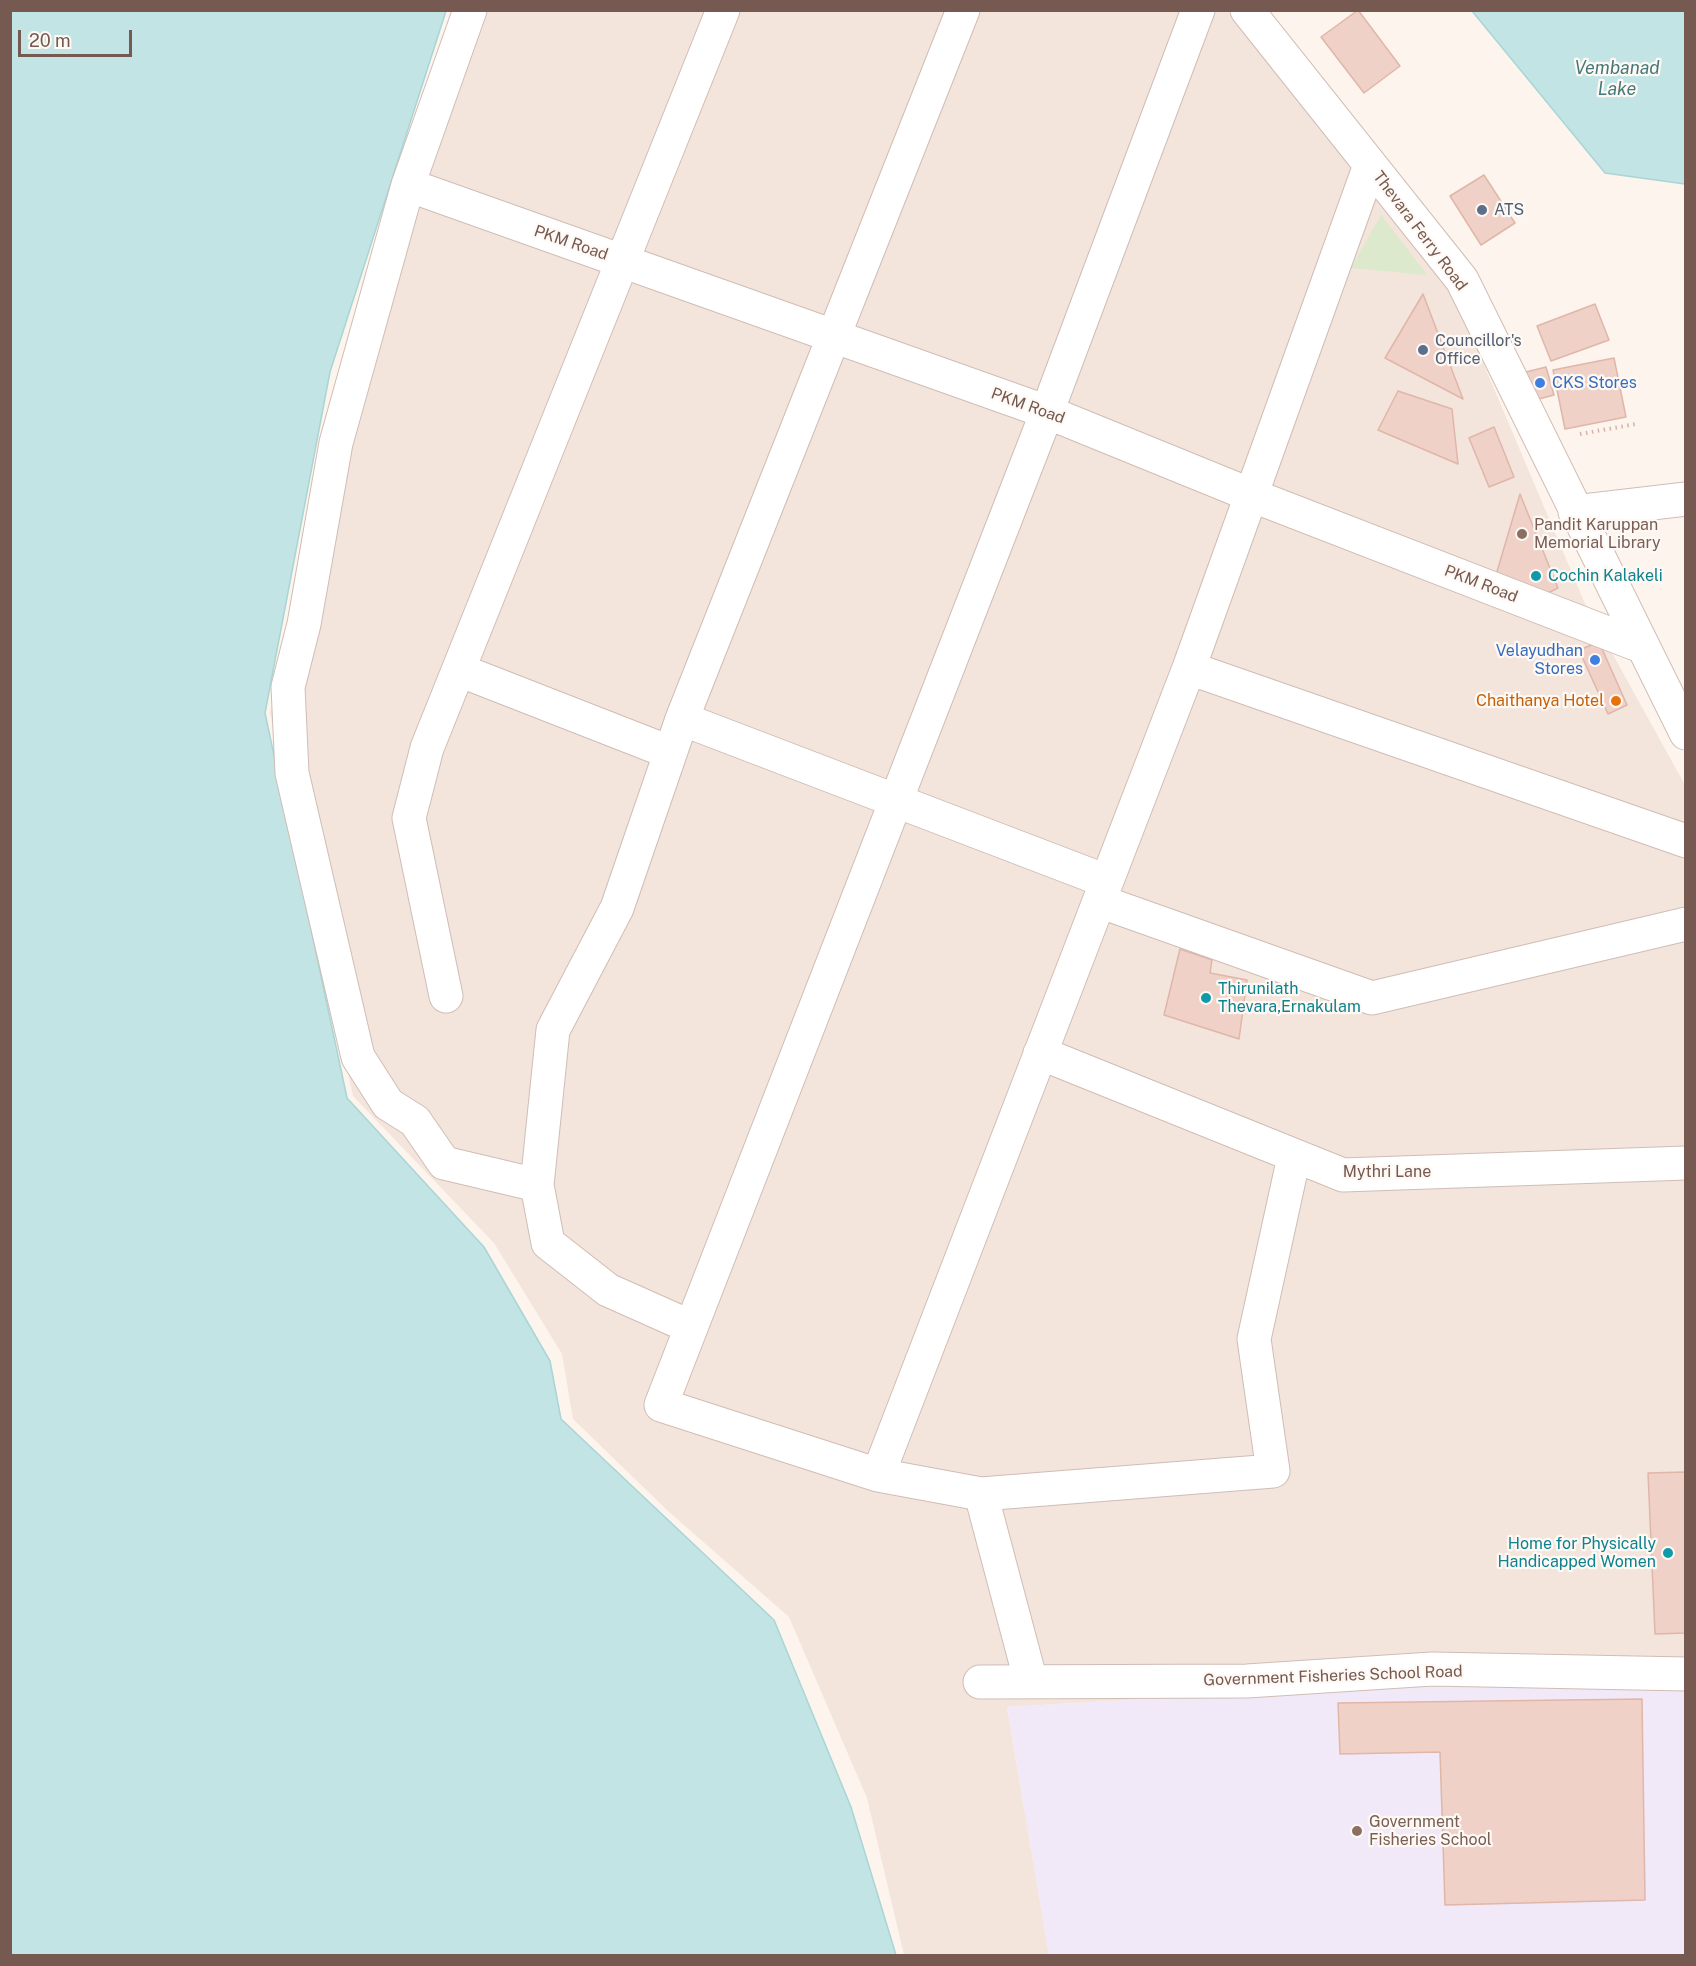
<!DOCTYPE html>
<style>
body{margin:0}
#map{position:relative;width:1696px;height:1966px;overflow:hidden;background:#fcf4ed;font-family:"Public Sans",sans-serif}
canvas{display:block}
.frame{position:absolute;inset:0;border:12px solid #765951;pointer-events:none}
.scale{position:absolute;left:18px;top:30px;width:114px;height:27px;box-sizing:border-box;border:3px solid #765951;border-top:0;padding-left:8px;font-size:18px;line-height:21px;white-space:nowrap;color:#765951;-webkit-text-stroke:4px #fef9f4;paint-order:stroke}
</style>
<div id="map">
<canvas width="1696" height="1966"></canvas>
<div class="frame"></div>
<div class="scale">20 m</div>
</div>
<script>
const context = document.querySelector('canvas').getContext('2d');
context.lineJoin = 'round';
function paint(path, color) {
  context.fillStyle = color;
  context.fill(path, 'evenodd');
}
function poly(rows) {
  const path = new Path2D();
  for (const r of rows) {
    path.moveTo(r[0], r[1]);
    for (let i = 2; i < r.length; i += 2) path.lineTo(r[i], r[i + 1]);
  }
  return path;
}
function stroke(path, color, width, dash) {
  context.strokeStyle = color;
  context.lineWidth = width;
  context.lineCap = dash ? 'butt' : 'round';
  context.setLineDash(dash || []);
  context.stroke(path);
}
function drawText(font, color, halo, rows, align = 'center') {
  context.font = font + ' "Public Sans",sans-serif';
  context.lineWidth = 4.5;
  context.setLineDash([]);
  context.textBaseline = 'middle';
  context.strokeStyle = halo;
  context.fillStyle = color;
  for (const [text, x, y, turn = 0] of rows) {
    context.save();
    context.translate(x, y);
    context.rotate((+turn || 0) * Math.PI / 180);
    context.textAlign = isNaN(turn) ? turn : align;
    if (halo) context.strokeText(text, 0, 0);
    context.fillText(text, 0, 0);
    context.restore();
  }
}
paint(poly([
 [469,11,1228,11,1448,280,1586,606,1685,785,1685,1692,1433,1682,1007,1707,1049,1955,904,1955,867,1798,789,1617,668,1511,573,1419,562,1354,494,1243,353,1096,270,713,313,513]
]), '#f3e5dc');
paint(poly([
 [1434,1682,1685,1692,1685,1955,1049,1955,1007,1707]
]), '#f1e9f8');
paint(poly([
 [1381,215,1427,275,1351,268]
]), '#dce9cc');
const water = poly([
 [11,11,446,11,330,372,265,713,347,1098,484,1247,550,1361,561,1419,774,1620,851,1807,896,1955,11,1956,11,11],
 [1472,11,1685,11,1685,184,1605,173,1472,11]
]);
paint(water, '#c2e4e4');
stroke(water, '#a9d5d5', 1.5);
const building = poly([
 [1358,10,1400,66,1364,93,1321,37,1358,10],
 [1484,175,1515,223,1481,245,1450,196,1484,175],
 [1423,294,1463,399,1385,358,1423,294],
 [1595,304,1609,340,1551,361,1537,326,1595,304],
 [1614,358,1626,417,1565,429,1553,370,1614,358],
 [1546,367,1554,395,1535,400,1526,372,1546,367],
 [1398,391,1452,409,1458,464,1378,430,1398,391],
 [1494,427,1514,477,1489,487,1469,438,1494,427],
 [1520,494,1558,588,1544,595,1496,575,1520,494],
 [1599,642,1627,705,1608,714,1579,650,1599,642],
 [1180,949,1212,960,1210,973,1247,980,1239,1039,1164,1015,1180,949],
 [1686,1472,1686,1633,1655,1634,1648,1473,1686,1472],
 [1642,1699,1645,1900,1445,1905,1440,1752,1340,1754,1338,1703,1642,1699]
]);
paint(building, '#efd1c7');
stroke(building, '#e0b6a9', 1.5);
const minor = poly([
 [470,10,408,185,336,443,304,624,288,687,292,773,358,1057,388,1104,415,1121,444,1163,537,1185],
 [1198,10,1047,412,661,1405,878,1475,981,1494,1273,1471,1254,1339,1294,1157],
 [1247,10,1462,280,1686,733],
 [408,185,1047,412,1251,495,1641,646],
 [1575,512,1686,499],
 [1189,668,1686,841],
 [459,670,669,752],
 [682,719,1106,881],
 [1099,901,1372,998,1686,924],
 [446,996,409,818,427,748,723,10],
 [1040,1053,1343,1175,1686,1163],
 [691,1327,608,1290,548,1243,537,1185,553,1030,617,908,682,719,963,10],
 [878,1475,1189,668,1370,165],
 [981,1494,1031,1682],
 [980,1682,1247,1681,1432,1669,1686,1674]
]);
stroke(minor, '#d0bdb5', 35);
stroke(poly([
 [1580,434,1636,424]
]), '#d4b4a9', 4, [1.5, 4.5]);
stroke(minor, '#fff', 33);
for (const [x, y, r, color] of [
 [1482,210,6,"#5c6f8a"],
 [1423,350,6,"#5c6f8a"],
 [1540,383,6,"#3f7fe0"],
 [1522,534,6,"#8d6e63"],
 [1536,576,6,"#0f9aa8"],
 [1595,660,6,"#3f7fe0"],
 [1616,701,6,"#e8710a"],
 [1206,998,6,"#0f9aa8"],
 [1668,1553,6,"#0f9aa8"],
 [1357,1831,6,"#8d6e63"]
]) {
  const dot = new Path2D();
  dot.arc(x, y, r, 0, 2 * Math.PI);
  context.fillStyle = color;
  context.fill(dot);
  stroke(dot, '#fef9f4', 2);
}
drawText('16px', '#4e5e75', '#fef9f4', [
 ["ATS",1494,210],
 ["Councillor's",1435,341],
 ["Office",1435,359]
], 'left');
drawText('16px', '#765951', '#fef9f4', [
 ["Thevara Ferry Road",1420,231,53],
 ["PKM Road",571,243,19],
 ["PKM Road",1028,406,20],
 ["PKM Road",1481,584,21],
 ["Mythri Lane",1387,1172],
 ["Government Fisheries School Road",1333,1676,-2]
]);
drawText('16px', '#366cbe', '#fef9f4', [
 ["CKS Stores",1552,383],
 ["Velayudhan",1583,651,"right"],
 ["Stores",1583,669,"right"]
], 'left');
drawText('16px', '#785e54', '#fef9f4', [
 ["Pandit Karuppan",1534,525],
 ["Memorial Library",1534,543],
 ["Government",1369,1822],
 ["Fisheries School",1369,1840]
], 'left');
drawText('16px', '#0d838f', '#fef9f4', [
 ["Cochin Kalakeli",1548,576],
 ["Thirunilath",1218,989],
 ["Thevara,Ernakulam",1218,1007],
 ["Home for Physically",1656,1544,"right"],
 ["Handicapped Women",1656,1562,"right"]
], 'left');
drawText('16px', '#c56008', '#fef9f4', [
 ["Chaithanya Hotel",1604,701]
], 'right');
drawText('italic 18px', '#457879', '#fef9f4', [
 ["Vembanad",1617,68],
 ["Lake",1617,89]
]);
</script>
